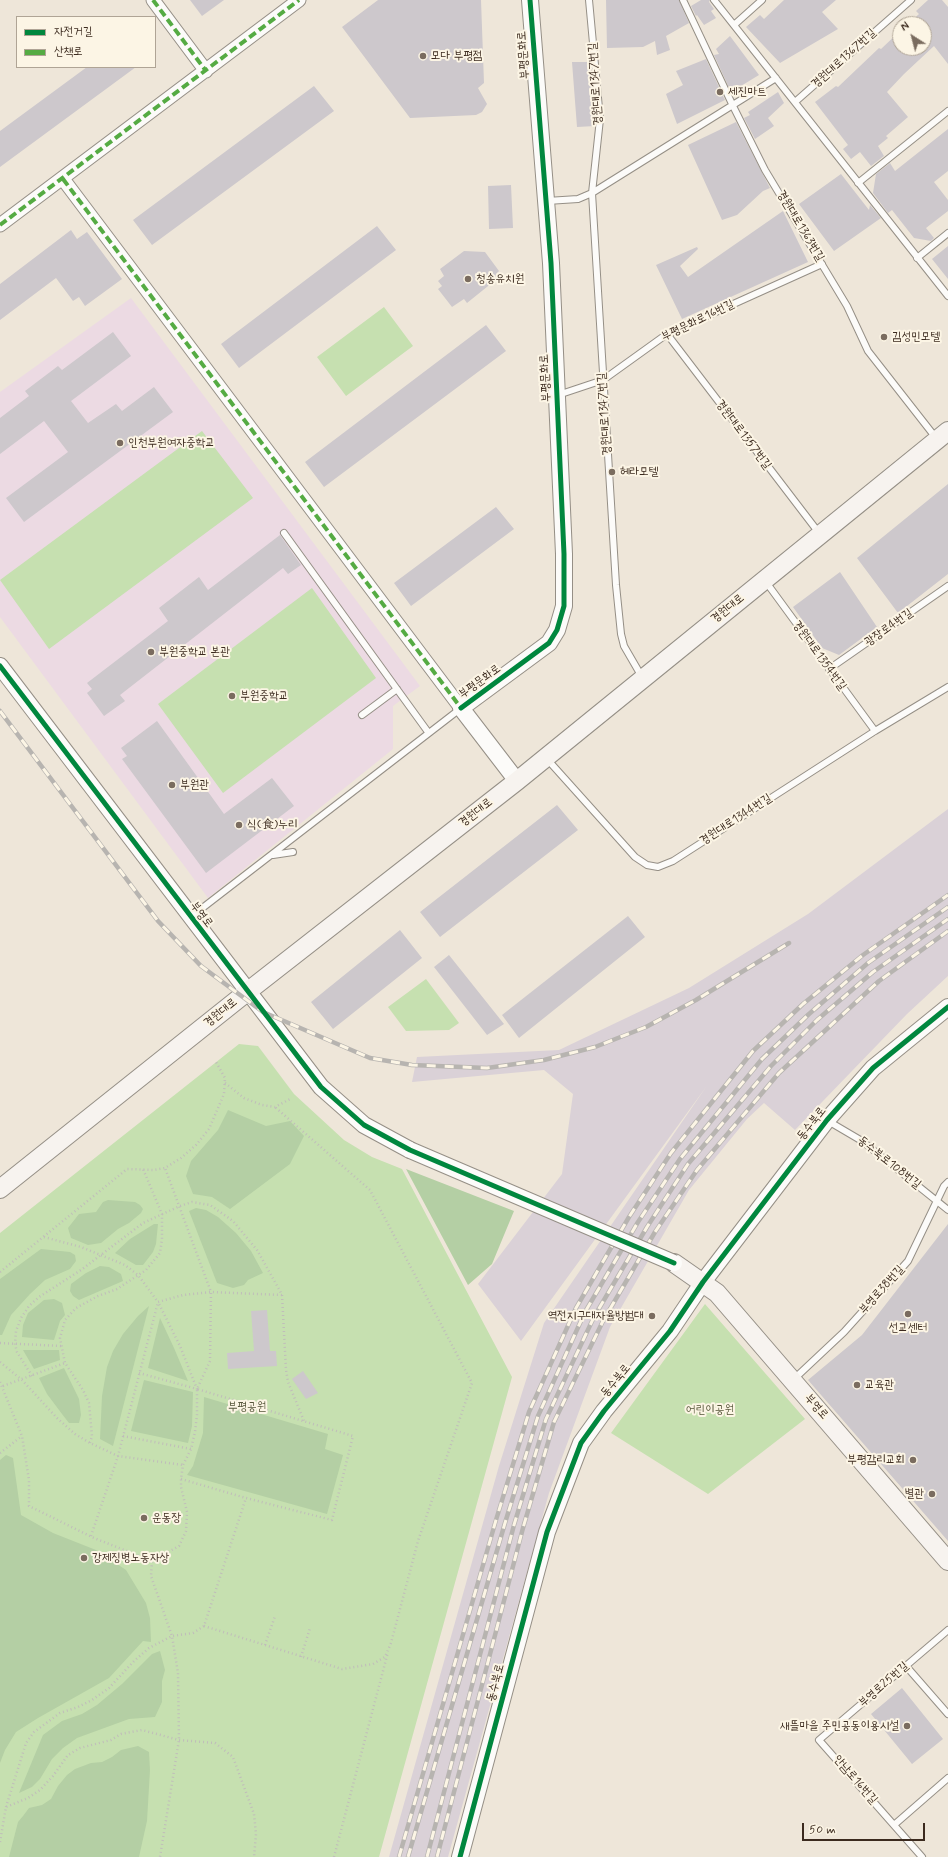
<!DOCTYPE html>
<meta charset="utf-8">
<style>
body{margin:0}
#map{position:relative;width:948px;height:1857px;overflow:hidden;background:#eee6d9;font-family:Mynerve,"Poor Story",sans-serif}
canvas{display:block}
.legend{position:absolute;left:16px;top:16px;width:140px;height:52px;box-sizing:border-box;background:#fcf5e5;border:1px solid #afa495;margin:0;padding:5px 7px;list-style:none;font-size:12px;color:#3b2a1e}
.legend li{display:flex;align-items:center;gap:8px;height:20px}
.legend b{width:20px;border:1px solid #afa495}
.north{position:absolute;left:892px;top:16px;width:40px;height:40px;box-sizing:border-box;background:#fcf5e5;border:1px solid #afa495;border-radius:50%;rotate:324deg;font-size:11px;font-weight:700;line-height:16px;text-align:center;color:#3b2a1e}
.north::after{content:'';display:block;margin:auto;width:14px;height:18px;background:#7a6c5f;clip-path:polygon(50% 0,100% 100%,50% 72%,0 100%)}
.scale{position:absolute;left:802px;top:1823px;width:123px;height:18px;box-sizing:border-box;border:2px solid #3b2a1e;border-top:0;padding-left:5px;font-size:12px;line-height:14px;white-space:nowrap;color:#3b2a1e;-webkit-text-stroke:3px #fcf5e5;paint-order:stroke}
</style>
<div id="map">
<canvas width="948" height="1857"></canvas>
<ul class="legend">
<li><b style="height:5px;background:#00873e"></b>자전거길</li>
<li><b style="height:5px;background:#55ab43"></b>산책로</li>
</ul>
<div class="north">N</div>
<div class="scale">50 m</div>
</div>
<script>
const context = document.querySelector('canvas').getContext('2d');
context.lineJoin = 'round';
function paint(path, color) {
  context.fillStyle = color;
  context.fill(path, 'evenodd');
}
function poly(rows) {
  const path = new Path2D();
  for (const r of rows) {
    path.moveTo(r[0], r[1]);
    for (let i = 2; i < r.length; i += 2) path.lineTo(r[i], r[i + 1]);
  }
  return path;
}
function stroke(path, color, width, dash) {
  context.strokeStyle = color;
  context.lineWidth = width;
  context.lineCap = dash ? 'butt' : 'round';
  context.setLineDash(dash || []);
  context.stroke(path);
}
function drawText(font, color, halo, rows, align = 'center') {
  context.font = font + ' Mynerve,"LXGW WenKai TC","Poor Story",sans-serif';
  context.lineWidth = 4;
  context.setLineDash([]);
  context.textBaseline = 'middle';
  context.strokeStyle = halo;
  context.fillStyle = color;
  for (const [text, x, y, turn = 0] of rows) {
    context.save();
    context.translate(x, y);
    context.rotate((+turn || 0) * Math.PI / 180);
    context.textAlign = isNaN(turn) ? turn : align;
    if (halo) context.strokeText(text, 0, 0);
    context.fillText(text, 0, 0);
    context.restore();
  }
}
paint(poly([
 [131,298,420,686,393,706,393,749,208,898,0,617,0,392]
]), '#ecdae3');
paint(poly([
 [948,809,948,976,907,1014,795,1130,764,1103,747,1119,689,1190,610,1327,549,1493,448,1857,389,1857,499,1466,544,1323,706,1087,521,1341,478,1284,562,1174,573,1094,544,1070,412,1082,417,1057,559,1050,689,988,808,914]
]), '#dad1d7');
paint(poly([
 [384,307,413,346,346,396,317,357],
 [202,431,253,498,49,649,0,580],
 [312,588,376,678,223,793,158,704],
 [426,979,459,1023,449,1030,406,1031,388,1007],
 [239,1044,258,1046,294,1094,344,1140,372,1157,402,1169,512,1377,379,1857,0,1857,0,1233],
 [705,1304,805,1419,708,1494,611,1433]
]), '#c6e0b0');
paint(poly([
 [228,1110,266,1126,290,1121,304,1136,290,1164,230,1209,212,1197,193,1194,186,1176,191,1161,218,1130],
 [406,1169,514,1211,492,1264,468,1285],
 [108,1200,135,1202,140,1205,143,1209,141,1213,129,1223,118,1229,101,1243,88,1245,71,1238,68,1228,79,1214,96,1212,103,1202],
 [196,1208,206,1210,218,1217,236,1233,251,1251,263,1273,248,1280,244,1285,233,1288,217,1283,189,1211],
 [154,1224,158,1224,156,1244,153,1252,143,1265,136,1265,115,1253,130,1239],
 [41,1249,70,1252,75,1255,76,1261,70,1269,45,1280,30,1294,11,1315,2,1335,0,1335,0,1279],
 [100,1266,109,1267,121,1274,123,1281,79,1300,73,1296,70,1291,71,1284,86,1273],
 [54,1299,62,1303,65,1315,60,1321,54,1340,22,1337,23,1325,28,1313,44,1300],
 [149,1306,113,1446,100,1439,102,1396,107,1367,113,1351,123,1334,138,1316],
 [160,1318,174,1348,188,1381,148,1368],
 [23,1350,59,1350,60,1360,34,1369],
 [64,1368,79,1399,81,1415,79,1423,69,1423,62,1414,47,1394,39,1378],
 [144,1380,193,1392,192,1426,188,1443,131,1431],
 [204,1397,328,1434,325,1449,343,1455,327,1514,187,1475,193,1466,203,1433],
 [6,1455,13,1458,21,1515,53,1533,96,1550,126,1570,146,1603,150,1618,151,1642,143,1641,109,1678,38,1718,16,1732,5,1750,0,1763,0,1460],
 [160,1651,165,1670,162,1681,162,1702,155,1717,129,1719,77,1738,63,1748,52,1759,40,1779,32,1787,19,1793,43,1735,62,1721,82,1714,97,1705,122,1684,152,1654],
 [138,1746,149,1752,150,1770,147,1821,139,1857,9,1857,18,1822,23,1816,29,1808,42,1805,51,1799,58,1786,67,1775,75,1769,91,1763,102,1762,112,1757,121,1750]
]), '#b4cfa4');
paint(poly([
 [190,0,224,0,202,16],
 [378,0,481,0,484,83,478,88,487,104,482,112,476,115,410,118,342,27],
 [606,0,679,0,689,23,666,36,670,50,657,55,655,41,643,47,607,48],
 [701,0,710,0,709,2,714,9,711,11,716,18,704,25,697,15,696,16,691,6],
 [784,0,836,0,822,12,838,29,780,63,746,27,760,15,764,19],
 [928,0,942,0,948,7,948,64,934,46,904,74,887,92,908,117,886,136,888,138,878,146,884,156,871,166,860,152,851,159,843,149,848,145,815,102,836,86,838,87,879,48,881,49,900,31,900,48,924,48,924,24,908,24,919,14,916,11],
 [730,36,759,75,731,92,714,55,719,54,716,49],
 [706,59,725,100,677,124,666,94,683,85,676,71],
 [572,62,590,62,595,126,577,127],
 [87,67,136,67,0,167,0,131],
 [314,86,334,111,152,245,133,220],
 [778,92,784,103,768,118,774,126,755,139,744,118,750,115,748,112],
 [736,122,770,188,763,191,737,215,722,220,688,145],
 [948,129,948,171,934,182,948,200,948,211,926,228,934,238,931,241,914,238,892,210,888,213,873,193,876,174,890,163,895,171],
 [841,174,869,210,870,205,881,218,834,251,799,204],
 [511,185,513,228,489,229,488,186],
 [783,211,808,262,682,319,656,265,697,247,698,249,680,266,688,277],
 [377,226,396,250,239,368,221,344],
 [71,230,77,239,87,232,122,279,85,306,79,297,73,301,56,278,0,320,0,284],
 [948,246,948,279,932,259],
 [464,251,485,252,499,271,496,274,498,278,467,303,464,299,452,307,438,289,442,286,438,281,444,276,440,269],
 [486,325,506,351,324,487,305,462],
 [113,332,131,356,71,401,88,423,116,404,122,411,154,387,173,412,24,522,6,498,68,452,44,421,0,454,0,418,29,396,25,391,58,366,62,370],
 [948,484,948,574,898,613,857,558],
 [496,507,514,529,411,606,394,583],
 [280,535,301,565,288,574,283,568,120,695,125,701,104,716,87,693,92,689,87,683,168,621,159,608,199,577,208,590],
 [840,572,877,627,839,655,822,648,793,607],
 [157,721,224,814,272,778,294,806,206,873,122,759,127,756,121,748],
 [557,805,578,830,440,937,420,912],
 [628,916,645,937,519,1038,502,1015],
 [400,930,422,958,333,1029,311,1002],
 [449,955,504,1024,487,1035,434,967],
 [948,1224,948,1541,808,1380,862,1335],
 [267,1310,270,1351,276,1351,277,1366,228,1369,227,1353,254,1351,251,1311],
 [303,1371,318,1393,306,1399,292,1379],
 [902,1688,943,1739,912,1764,871,1714]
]), '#cdc8cc');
const service = poly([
 [589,0,600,119,592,193,616,585,621,634,624,646,642,677],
 [683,0,733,106,765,170,847,306,868,351,936,438],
 [714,0,948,296],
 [734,25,762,0],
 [795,102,911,0],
 [858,183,948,111],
 [547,201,578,199,592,193,776,78],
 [917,258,948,233],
 [667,334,819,533],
 [558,395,603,380,667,334,822,264],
 [284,533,428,732],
 [766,582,875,731],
 [829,669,948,586],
 [362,715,397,689],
 [547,759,635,857,647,865,658,867,673,861,875,731,948,687],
 [273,855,293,852],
 [192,916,460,709],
 [828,1121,862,1141,948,1210],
 [794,1379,844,1332,908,1261,944,1186,948,1182],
 [906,1666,948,1714],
 [894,1825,948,1778],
 [922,1857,819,1740,948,1630]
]);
const minor = poly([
 [153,0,206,71],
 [63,179,461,708],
 [0,225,299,0]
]);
const tertiary = poly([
 [0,666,321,1087,364,1125,410,1150],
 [517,781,461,708,549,643,557,630,564,606,564,554,551,263,530,0],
 [460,1857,547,1532,581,1443,604,1411,670,1331,703,1282,827,1120,873,1068,948,1007]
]);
const secondary = poly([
 [0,1189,247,992,517,781,948,431],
 [674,1263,717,1293,948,1561]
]);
stroke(service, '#958f86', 8);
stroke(minor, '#958f86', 15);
stroke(tertiary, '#958f86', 18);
stroke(secondary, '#958f86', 20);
stroke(poly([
 [225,1083,244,1098,262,1105,275,1107,292,1098],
 [44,1237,81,1247,125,1265,138,1275,158,1302,183,1295,211,1292,165,1168],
 [0,1272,127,1169,154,1170,165,1168,181,1158,196,1145,209,1129,224,1094,225,1078,216,1062],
 [282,1295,286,1370,288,1382,304,1421],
 [0,1343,61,1346],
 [0,1362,22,1380,57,1418,75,1434,90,1443,118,1456,183,1465],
 [139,1373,197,1389,180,1346,158,1302],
 [32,1376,17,1352,15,1344,16,1331,21,1318,29,1306,39,1297,81,1270,143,1223,180,1206,192,1202,210,1205,233,1221,257,1250,280,1291,282,1295,211,1292,210,1361,197,1389,197,1415,195,1432,191,1449,183,1465,181,1479,181,1487,187,1512,186,1531,179,1546,152,1561,151,1576,172,1636,178,1673,179,1740,160,1857],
 [0,1382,22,1436,29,1480,29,1506,94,1538,152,1561],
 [3,1386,65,1363],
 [123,1436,191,1449],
 [90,1443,92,1436,89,1403,83,1390,65,1363,60,1338,65,1320,76,1308,98,1296,117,1289,146,1270,160,1253,162,1239,162,1214,143,1169],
 [0,1453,22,1436],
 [181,1479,246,1498],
 [91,1536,118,1456,158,1302],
 [204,1626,342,1669,373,1664,385,1657,391,1643,418,1541,472,1383,370,1190,275,1107],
 [265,1645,275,1616],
 [301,1657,310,1628],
 [6,1807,26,1743,34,1732,60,1713,78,1707,92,1700,109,1688,134,1661,149,1648,172,1636,193,1633,204,1626,246,1498,332,1520,353,1436,197,1389],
 [0,1842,6,1807,28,1798,40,1790,53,1776,68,1755,80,1748,111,1740,121,1734,142,1730,179,1740,215,1743,233,1757,254,1814,256,1834,254,1857],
 [334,1857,388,1652]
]), '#c0bdba', 2.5, [1, 3]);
stroke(service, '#fcfbf9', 6);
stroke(minor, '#fcfbf9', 13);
stroke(tertiary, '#fcfbf9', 16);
stroke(secondary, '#f7f3ef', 18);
const rail = poly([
 [0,711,158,921,201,966,263,1012,370,1058,412,1065,487,1068,544,1060,595,1047,646,1027,696,1000,789,943],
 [399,1857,496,1520,529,1412,576,1308,629,1217,671,1153,753,1051,803,1004,863,955,948,895],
 [408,1857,505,1523,538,1416,585,1312,638,1222,680,1159,762,1059,809,1014,868,963,948,907],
 [427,1857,514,1525,546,1419,594,1317,647,1227,688,1164,771,1066,817,1020,873,972,948,919],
 [437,1857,523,1528,554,1422,603,1321,655,1232,697,1170,779,1073,879,981,948,931]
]);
stroke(rail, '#b7b4b0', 4.5);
stroke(rail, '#fcf5e5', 3, [9]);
const tertiaryBridge = poly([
 [410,1150,674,1263]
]);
stroke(tertiaryBridge, '#958f86', 18, []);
stroke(tertiaryBridge, '#fcfbf9', 16);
stroke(poly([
 [153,0,206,71],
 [63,179,461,708],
 [0,225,299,0]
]), '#55ab43', 4, [8, 4]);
stroke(poly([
 [0,666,321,1087,364,1125,410,1150,674,1263],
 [461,708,549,643,557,630,564,606,564,554,551,263,530,0],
 [460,1857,547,1532,581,1443,604,1411,670,1331,703,1282,827,1120,873,1068,948,1007]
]), '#00873e', 5);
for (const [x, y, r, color] of [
 [423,56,4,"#7a6c5f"],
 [720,92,4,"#7a6c5f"],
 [468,279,4,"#7a6c5f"],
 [884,337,4,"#7a6c5f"],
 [120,443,4,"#7a6c5f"],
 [612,472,4,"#7a6c5f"],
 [151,652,4,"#7a6c5f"],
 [232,696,4,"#7a6c5f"],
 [172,785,4,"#7a6c5f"],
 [239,825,4,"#7a6c5f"],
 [908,1314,4,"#7a6c5f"],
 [652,1316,4,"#7a6c5f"],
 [857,1385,4,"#7a6c5f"],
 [913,1460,4,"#7a6c5f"],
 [932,1494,4,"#7a6c5f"],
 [144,1518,4,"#7a6c5f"],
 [84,1558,4,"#7a6c5f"],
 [907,1726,4,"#7a6c5f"]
]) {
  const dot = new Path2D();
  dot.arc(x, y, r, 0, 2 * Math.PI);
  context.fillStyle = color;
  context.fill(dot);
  stroke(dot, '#fcf5e5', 1.5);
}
drawText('12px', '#3b2a1e', '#fcf5e5', [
 ["부평문화로",524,55,-94],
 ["경원대로1367번길",844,59,-42],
 ["경원대로1347번길",596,84,-94],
 ["경원대로1363번길",800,226,59],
 ["부평문화로16번길",698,321,-26],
 ["부평문화로",546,378,-93],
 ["경원대로1347번길",605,414,-94],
 ["경원대로1357번길",743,435,53],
 ["경원대로",728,609,-39],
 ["광장로4번길",889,628,-35],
 ["경원대로1354번길",819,656,54],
 ["부평문화로",480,682,-36],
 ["경원대로",476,813,-38],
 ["경원대로1344번길",736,820,-33],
 ["부영로",201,915,53],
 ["경원대로",221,1013,-39],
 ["동수북로",812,1124,-52],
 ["동수북로108번길",889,1163,38],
 ["부영로38번길",882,1290,-48],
 ["동수북로",616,1381,-50],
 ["부영로",816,1407,49],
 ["동수북로",496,1683,-75],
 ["부영로25번길",884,1685,-41],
 ["안남로16번길",855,1780,49]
]);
drawText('12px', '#3b2a1e', '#fcf5e5', [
 ["모다 부평점",431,56],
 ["세진마트",728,92],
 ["청송유치원",476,279],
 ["김성민모텔",892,337],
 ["인천부원여자중학교",128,443],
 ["헤라모텔",620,472],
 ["부원중학교 본관",159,652],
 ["부원중학교",240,696],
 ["부원관",180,785],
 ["식(食)누리",247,825],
 ["역전지구대자율방범대",644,1316,"right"],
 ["선교센터",908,1328,"center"],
 ["교육관",865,1385],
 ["부평감리교회",905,1460,"right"],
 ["별관",924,1494,"right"],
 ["운동장",152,1518],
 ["강제징병노동자상",92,1558],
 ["새뜰마을 주민공동이용시설",899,1726,"right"]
], 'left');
drawText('12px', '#56563a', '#fcf5e5', [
 ["부평공원",247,1407],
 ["어린이공원",710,1410]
]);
</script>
